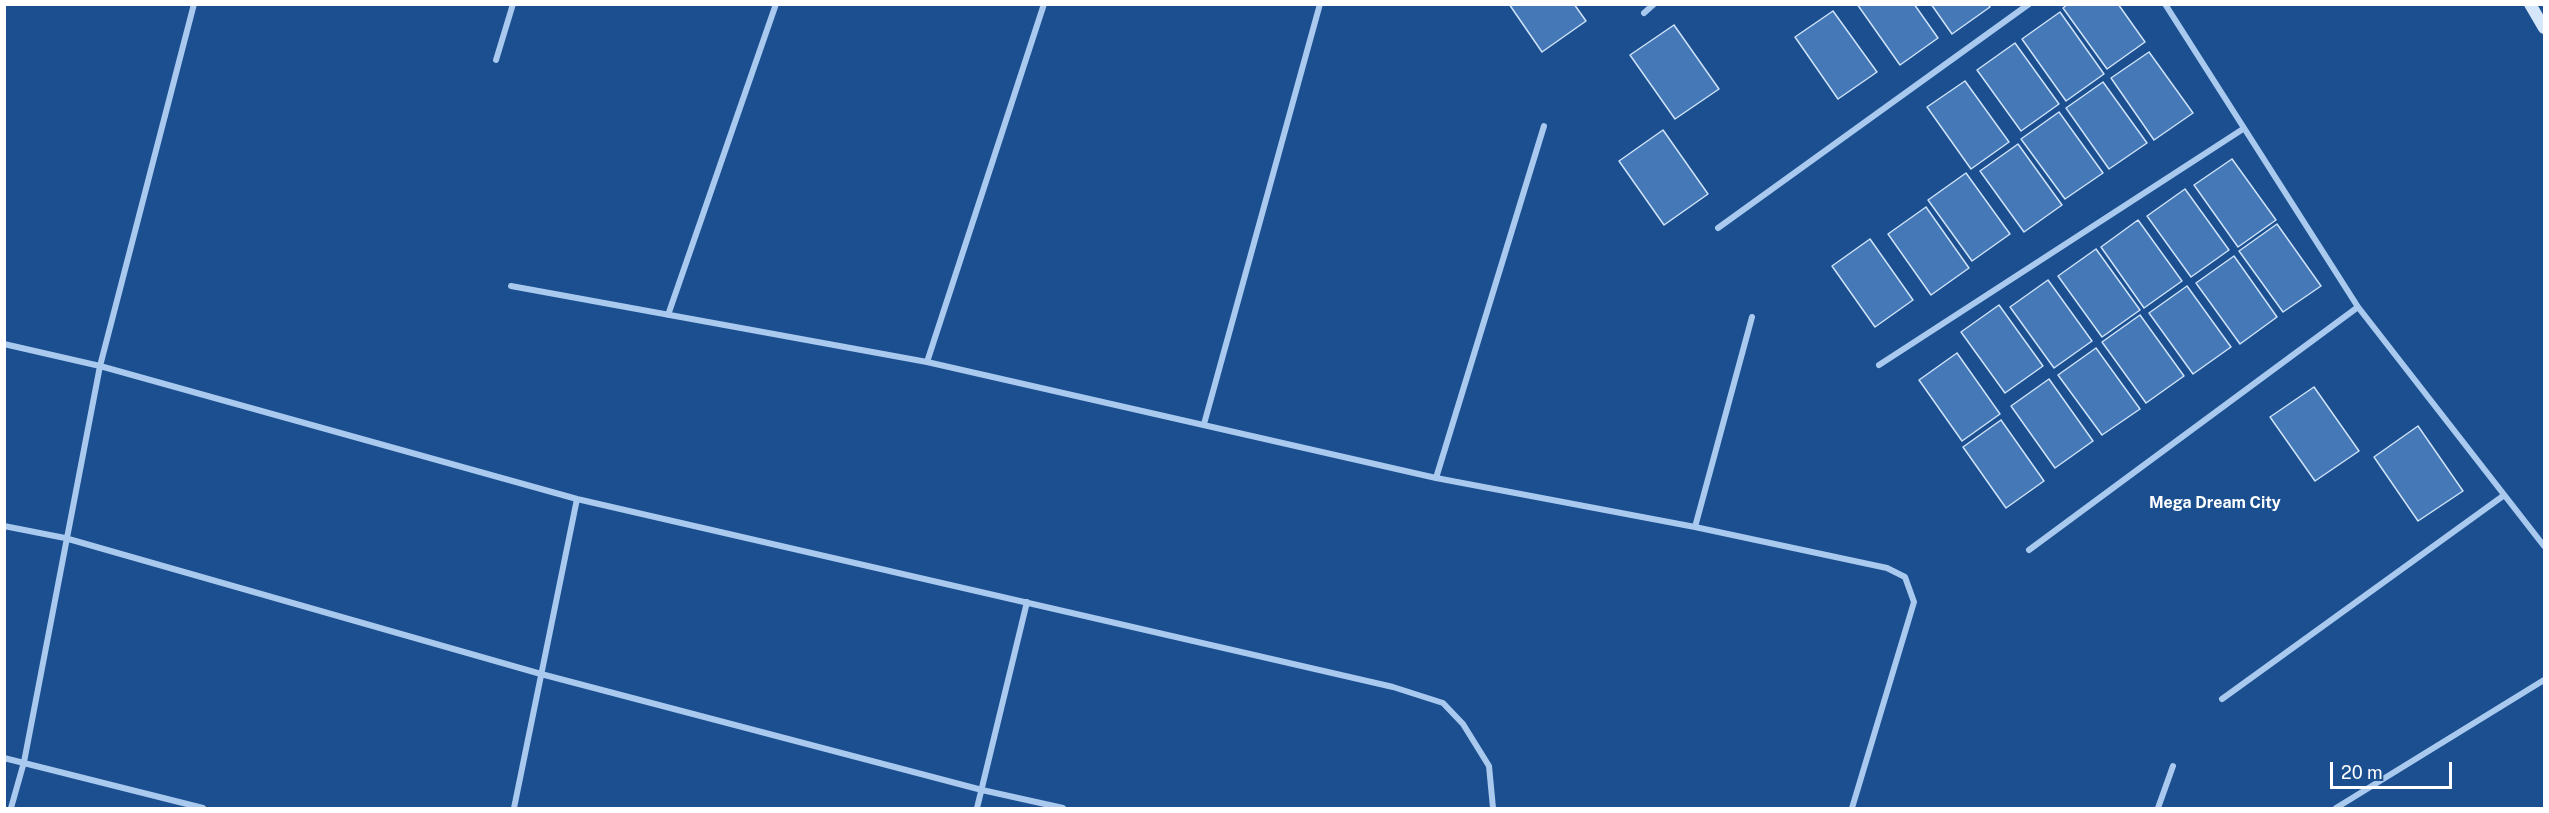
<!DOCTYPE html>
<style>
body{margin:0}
#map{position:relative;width:2549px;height:813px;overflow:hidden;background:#1b4f8f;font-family:"Public Sans",sans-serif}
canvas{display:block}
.frame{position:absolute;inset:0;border:6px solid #fff;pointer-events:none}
.scale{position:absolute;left:2330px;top:762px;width:122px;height:27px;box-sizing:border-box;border:3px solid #fff;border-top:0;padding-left:8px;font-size:18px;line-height:21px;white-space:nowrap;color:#fff;-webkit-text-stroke:4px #1b4f8f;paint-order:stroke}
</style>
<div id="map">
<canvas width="2549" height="813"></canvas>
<div class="frame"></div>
<div class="scale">20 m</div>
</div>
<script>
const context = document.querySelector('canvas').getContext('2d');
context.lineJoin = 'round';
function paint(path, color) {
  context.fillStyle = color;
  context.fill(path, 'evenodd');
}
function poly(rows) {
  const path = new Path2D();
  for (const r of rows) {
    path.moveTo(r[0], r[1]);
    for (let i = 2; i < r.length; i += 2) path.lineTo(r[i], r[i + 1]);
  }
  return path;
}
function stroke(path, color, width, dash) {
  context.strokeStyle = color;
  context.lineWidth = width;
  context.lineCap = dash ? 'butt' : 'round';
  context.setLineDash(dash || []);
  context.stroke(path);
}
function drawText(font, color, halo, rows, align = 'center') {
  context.font = font + ' "Public Sans",sans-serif';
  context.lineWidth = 5;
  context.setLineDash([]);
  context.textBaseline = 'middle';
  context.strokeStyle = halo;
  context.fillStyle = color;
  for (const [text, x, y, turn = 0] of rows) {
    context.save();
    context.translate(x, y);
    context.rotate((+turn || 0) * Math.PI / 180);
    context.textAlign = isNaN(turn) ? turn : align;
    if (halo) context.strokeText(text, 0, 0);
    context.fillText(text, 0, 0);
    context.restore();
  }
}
const building = poly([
 [1509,4,1574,4,1586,21,1542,52,1509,4],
 [1857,4,1914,4,1938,38,1900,65,1857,4],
 [1931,4,1988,4,1990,7,1952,34,1931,4],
 [2068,4,2118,4,2145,42,2107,69,2063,8,2068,4],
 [1833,11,1877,72,1838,99,1795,37,1833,11],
 [2060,12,2104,74,2066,101,2022,39,2060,12],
 [1674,25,1719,89,1675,119,1630,55,1674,25],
 [2015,43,2059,104,2021,131,1977,70,2015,43],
 [2149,52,2193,113,2154,140,2111,78,2149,52],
 [1965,81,2009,142,1971,169,1927,107,1965,81],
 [2103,82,2147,143,2109,169,2066,108,2103,82],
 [2059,112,2103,173,2065,199,2021,139,2059,112],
 [1663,130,1708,194,1664,225,1619,161,1663,130],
 [2018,144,2062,205,2024,232,1980,171,2018,144],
 [2232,159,2276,220,2238,247,2194,185,2232,159],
 [1966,173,2010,234,1972,261,1928,200,1966,173],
 [2185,189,2229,250,2191,277,2147,216,2185,189],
 [1926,207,1969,268,1931,295,1888,234,1926,207],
 [2138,220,2182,281,2144,308,2101,247,2138,220],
 [2277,224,2321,286,2283,312,2239,251,2277,224],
 [1870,239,1913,300,1875,327,1832,266,1870,239],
 [2096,249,2140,310,2102,337,2058,276,2096,249],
 [2234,256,2277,317,2240,344,2196,283,2234,256],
 [2048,280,2092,341,2054,368,2010,307,2048,280],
 [2187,286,2231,347,2193,374,2149,313,2187,286],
 [1999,305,2043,366,2005,393,1961,332,1999,305],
 [2140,315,2184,376,2146,403,2102,342,2140,315],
 [2096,348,2140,409,2102,435,2058,375,2096,348],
 [1957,353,2000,414,1962,441,1919,380,1957,353],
 [2049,379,2093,441,2055,468,2011,406,2049,379],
 [2314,387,2359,451,2315,481,2270,417,2314,387],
 [2001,420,2044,481,2006,508,1963,447,2001,420],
 [2418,426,2463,491,2418,521,2374,457,2418,426]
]);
paint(building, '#4478b7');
stroke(building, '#cfe3fa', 1.5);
stroke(poly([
 [2165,4,2358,307,2544,546],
 [1644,13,1654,4],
 [496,60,513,4],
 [1718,228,2029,4],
 [511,286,927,362,1436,478,1695,527,1887,568,1905,577,1914,602,1852,808],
 [668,315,776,4],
 [4,344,100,366,577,499,1393,687,1443,703,1463,724,1489,766,1493,808],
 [927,362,1044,4],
 [1879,365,2243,129],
 [1204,424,1320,4],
 [1436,478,1544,126],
 [4,526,65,538,541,674,982,790,1063,808],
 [1695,527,1752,317],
 [2029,550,2358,307],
 [2222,699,2503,496],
 [4,758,203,808],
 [11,808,24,762,100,366,194,4],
 [514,808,577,499],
 [977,808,1027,602],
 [2158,808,2173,766],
 [2336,808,2544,680]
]), '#a9c9ee', 6);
stroke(poly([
 [2530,4,2544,28]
]), '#d6e6fa', 12);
drawText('bold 16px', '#fff', '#1b4f8f', [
 ["Mega Dream City",2215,503]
]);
</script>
